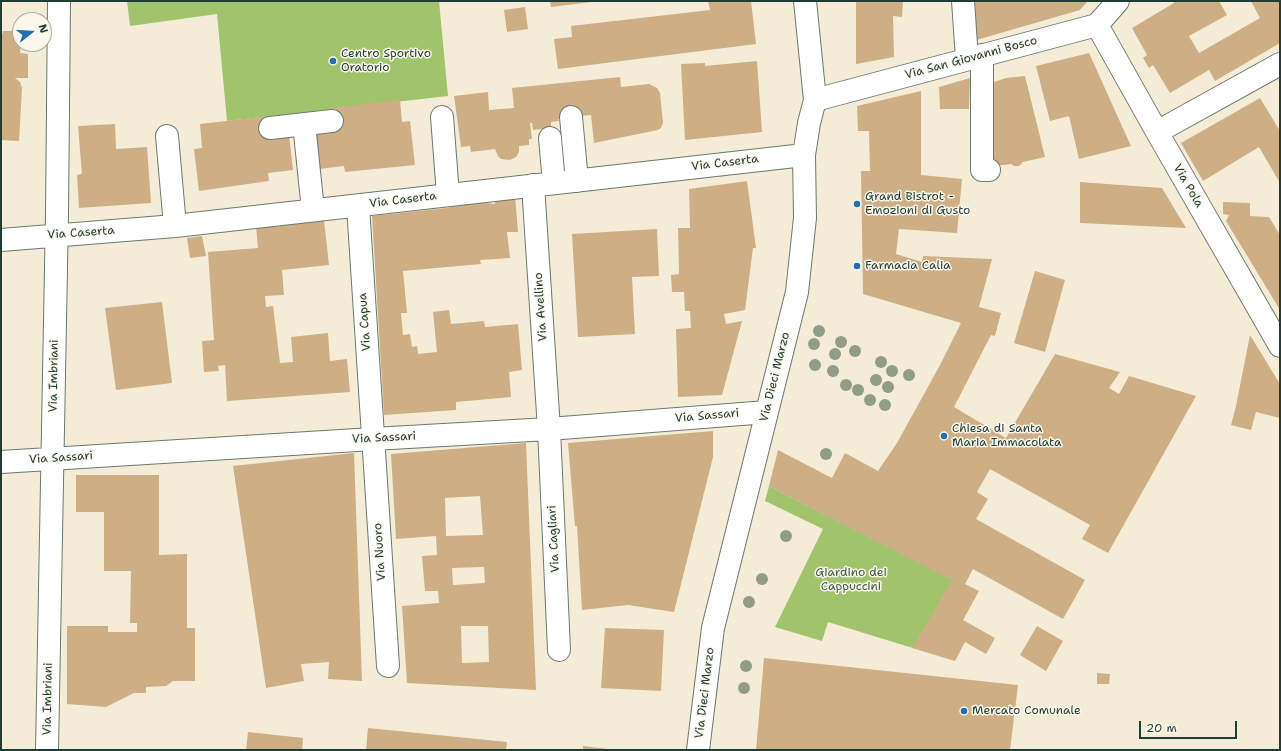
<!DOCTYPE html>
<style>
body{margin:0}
#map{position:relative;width:1281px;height:751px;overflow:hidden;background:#f5ecd7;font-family:"Shantell Sans",sans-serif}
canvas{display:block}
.frame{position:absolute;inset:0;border:2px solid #1f3d34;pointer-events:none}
.north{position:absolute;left:12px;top:12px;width:40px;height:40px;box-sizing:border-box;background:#fbf7ec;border:1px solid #a3ada2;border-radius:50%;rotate:73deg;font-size:11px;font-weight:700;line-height:16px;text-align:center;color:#1f3d34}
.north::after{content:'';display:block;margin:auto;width:14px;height:18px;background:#1f6fb2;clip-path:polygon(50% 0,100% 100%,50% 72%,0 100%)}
.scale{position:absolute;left:1139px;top:721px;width:98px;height:18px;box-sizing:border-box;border:2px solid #1f3d34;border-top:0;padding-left:5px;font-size:12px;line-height:14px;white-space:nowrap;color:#1f3d34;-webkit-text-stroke:3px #fbf7ec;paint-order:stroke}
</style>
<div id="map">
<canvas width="1281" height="751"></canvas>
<div class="frame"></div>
<div class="north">N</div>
<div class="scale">20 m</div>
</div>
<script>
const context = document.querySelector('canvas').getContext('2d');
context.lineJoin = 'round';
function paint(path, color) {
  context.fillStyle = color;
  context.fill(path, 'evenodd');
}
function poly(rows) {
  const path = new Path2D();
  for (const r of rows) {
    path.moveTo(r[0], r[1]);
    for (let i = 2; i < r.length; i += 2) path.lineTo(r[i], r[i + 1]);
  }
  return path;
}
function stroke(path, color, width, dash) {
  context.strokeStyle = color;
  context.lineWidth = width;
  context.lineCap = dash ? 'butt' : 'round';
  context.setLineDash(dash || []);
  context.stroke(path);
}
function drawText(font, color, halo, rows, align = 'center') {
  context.font = font + ' "Shantell Sans",sans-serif';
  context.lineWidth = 3;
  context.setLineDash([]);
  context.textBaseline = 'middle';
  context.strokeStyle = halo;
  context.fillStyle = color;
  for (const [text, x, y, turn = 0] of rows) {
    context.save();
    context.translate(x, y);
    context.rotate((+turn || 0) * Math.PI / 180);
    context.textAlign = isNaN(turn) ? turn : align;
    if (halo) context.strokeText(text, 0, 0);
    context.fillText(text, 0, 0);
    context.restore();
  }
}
paint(poly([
 [127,1,439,1,448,96,227,121,217,14,130,26],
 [769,486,956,581,916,649,828,622,822,641,775,627,823,529,765,501]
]), '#a1c36c');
paint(poly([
 [550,1,592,1,592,2,551,7],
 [708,1,751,1,756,44,558,69,554,39,572,37,571,26,710,10],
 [856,1,903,1,902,17,893,16,894,57,856,64],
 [974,1,1088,1,1080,10,973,41],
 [1173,1,1219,1,1227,15,1189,36,1199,53,1260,18,1251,1,1280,1,1280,43,1215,81,1209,70,1170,93,1153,65,1149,68,1143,58,1147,55,1132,28,1174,3],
 [525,7,528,29,507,32,504,10],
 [3,31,13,31,18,34,20,37,20,44,21,44,20,53,28,54,28,78,15,78,20,82,22,88,19,141,1,140,1,39],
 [1089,53,1131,146,1079,159,1069,116,1050,121,1036,66],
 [757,61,762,132,685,140,681,64,705,63,705,66],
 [1025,76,1045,157,1023,162,1019,166,1014,166,1011,164,988,167,988,84,1006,78],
 [620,77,621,87,649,84,657,88,660,93,663,123,661,128,658,130,594,143,591,115,571,117,558,119,559,121,551,122,551,128,533,130,532,123,530,123,532,139,529,139,529,145,519,146,519,152,516,157,510,160,501,159,498,156,495,149,471,152,470,146,461,147,454,96,488,92,489,110,514,108,512,88],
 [970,78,969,109,940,109,939,87],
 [921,91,921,175,962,179,957,233,899,229,896,254,922,262,923,256,992,259,979,307,1001,313,995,336,991,335,954,407,1006,438,1055,354,1120,372,1109,388,1119,394,1129,376,1196,396,1108,553,1082,539,1090,525,990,469,977,492,988,499,976,519,1085,580,1063,619,973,569,965,584,979,591,963,620,995,638,986,654,965,642,955,661,912,648,952,580,769,486,778,450,832,478,845,453,878,471,897,443,940,365,961,323,863,294,861,171,870,171,869,131,858,131,857,106],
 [1260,98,1280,131,1280,183,1259,147,1203,181,1181,143],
 [400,100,402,122,410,121,415,165,345,172,344,166,319,169,316,132,332,121,330,108],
 [269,116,272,138,289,135,293,170,268,173,269,181,199,191,194,149,202,148,200,124],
 [115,124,116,149,147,147,151,203,79,208,77,175,82,174,78,126],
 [747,181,756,248,753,248,745,310,724,314,726,324,742,321,722,395,678,397,676,329,691,328,690,311,685,311,684,292,672,292,671,275,679,274,678,228,690,228,689,189],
 [1080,182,1162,188,1186,228,1080,223],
 [515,195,518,232,507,232,510,258,480,260,481,264,403,271,407,313,401,313,403,335,410,334,412,347,417,346,418,354,437,352,433,312,449,310,451,324,484,321,485,327,518,324,522,370,509,372,511,397,456,402,456,410,384,415,372,216,447,208,458,205,477,202,495,204,494,197],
 [1223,202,1250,203,1250,216,1269,217,1280,235,1280,310,1226,221,1229,215,1223,214],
 [324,220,329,265,282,270,284,295,265,296,266,307,273,306,280,363,293,362,291,337,328,333,330,361,347,359,350,392,227,401,225,365,218,366,219,371,204,372,202,341,214,340,208,252,258,248,256,226],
 [657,229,659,276,632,277,635,334,578,337,572,234],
 [202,236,206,256,190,258,187,238],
 [1035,271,1065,280,1045,352,1014,343],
 [162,302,172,383,116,390,105,308],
 [1250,335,1280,384,1280,418,1256,412,1251,430,1231,425,1236,406],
 [713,431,713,457,674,612,628,605,582,610,577,526,575,526,568,443],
 [526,443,536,690,407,683,402,606,439,603,438,591,425,591,422,556,437,555,436,536,396,539,391,454],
 [480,496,483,535,446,536,445,498],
 [484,567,485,583,453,585,452,568],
 [461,626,488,626,489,662,462,663],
 [354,453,362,681,328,679,329,662,301,664,304,681,266,688,233,466],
 [76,475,159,475,159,555,187,554,187,628,195,628,195,681,173,681,166,686,146,687,146,693,134,693,106,707,67,704,67,626,108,626,108,632,137,632,137,623,130,623,131,571,104,571,104,512,76,512],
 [1037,626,1063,641,1046,671,1020,655],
 [605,628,664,630,661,691,601,688],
 [764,658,1018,685,1010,750,756,750],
 [1097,673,1110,674,1109,684,1097,684],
 [368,728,507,742,506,750,366,750],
 [248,732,303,738,302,750,246,750],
 [583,746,608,749,608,750,583,750]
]), '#ceae85');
const minor = poly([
 [963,1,967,59],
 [1097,25,1157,132,1280,346],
 [982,55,982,170,989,170],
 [815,100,1097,25,1118,1],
 [442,117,448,195],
 [571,117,577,181],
 [304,124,313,210],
 [270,128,332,121],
 [1157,132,1280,64],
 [167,136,175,226],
 [550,138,554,183],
 [533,185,549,429,559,650],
 [358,206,388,666],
 [1,240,175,226,804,155],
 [1,462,373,439,549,429,767,412],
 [47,750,57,214,59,1],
 [698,750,713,628,797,292,805,218,804,155,809,123,815,100,805,1]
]);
stroke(minor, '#6a7a6d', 24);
stroke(minor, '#fff', 22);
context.fillStyle = '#919e85';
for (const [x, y] of [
 [819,331],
 [841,342],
 [814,344],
 [855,351],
 [835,354],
 [881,362],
 [815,365],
 [833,371],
 [892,371],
 [909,375],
 [876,380],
 [846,385],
 [888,387],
 [858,390],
 [870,400],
 [885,405],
 [826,454],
 [786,536],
 [762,579],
 [749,602],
 [746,666],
 [744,688]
]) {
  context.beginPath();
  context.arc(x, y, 6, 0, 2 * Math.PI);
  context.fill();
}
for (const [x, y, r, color] of [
 [333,61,4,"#1f6fb2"],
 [857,204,4,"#1f6fb2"],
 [857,266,4,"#1f6fb2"],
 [944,436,4,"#1f6fb2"],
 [964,711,4,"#1f6fb2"]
]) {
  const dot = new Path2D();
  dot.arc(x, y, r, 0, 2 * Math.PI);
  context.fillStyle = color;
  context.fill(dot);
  stroke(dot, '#fbf7ec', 1.5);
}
drawText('12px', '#1f3d34', '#fbf7ec', [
 ["Centro Sportivo",341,54],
 ["Oratorio",341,68],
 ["Grand Bistrot -",865,197],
 ["Emozioni di Gusto",865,211],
 ["Farmacia Calia",865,266],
 ["Chiesa di Santa",952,429],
 ["Maria Immacolata",952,443],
 ["Mercato Comunale",972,711]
], 'left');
drawText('12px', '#1f3d34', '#fbf7ec', [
 ["Via San Giovanni Bosco",971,58,-15],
 ["Via Caserta",725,163,-7],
 ["Via Pola",1188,186,60],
 ["Via Caserta",403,200,-7],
 ["Via Caserta",81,233,-4],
 ["Via Avellino",541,307,-94],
 ["Via Capua",365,322,-94],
 ["Via Imbriani",54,376,-89],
 ["Via Dieci Marzo",775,377,-76],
 ["Via Sassari",707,416,-5],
 ["Via Sassari",384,438,-3],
 ["Via Sassari",61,458,-4],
 ["Via Cagliari",554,539,-93],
 ["Via Nuoro",380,552,-94],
 ["Via Dieci Marzo",705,693,-83],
 ["Via Imbriani",48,699,-89]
]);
drawText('12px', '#405e42', '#fbf7ec', [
 ["Giardino dei",851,573],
 ["Cappuccini",851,587]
]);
</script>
